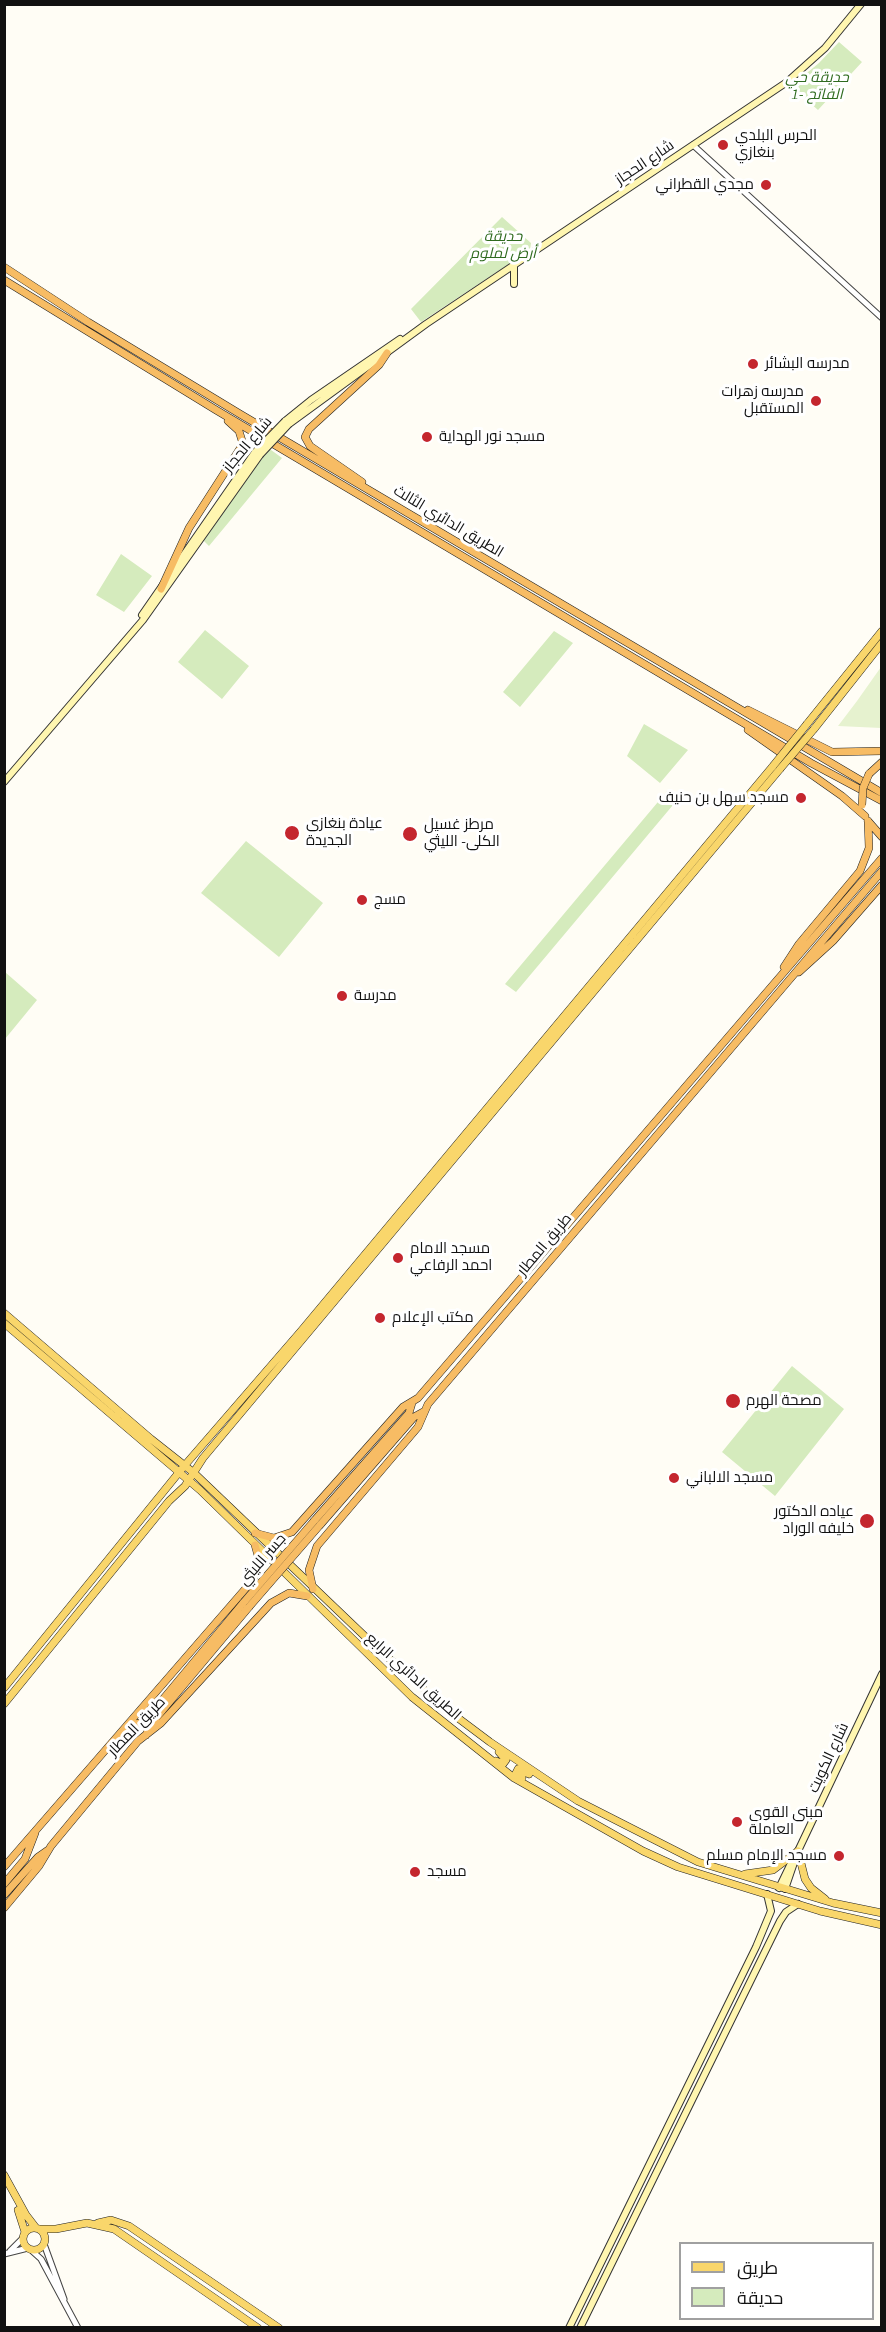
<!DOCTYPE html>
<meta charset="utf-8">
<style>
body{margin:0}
#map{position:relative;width:886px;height:2332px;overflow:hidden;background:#fffdf5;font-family:"Source Serif 4",Cairo,serif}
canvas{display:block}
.frame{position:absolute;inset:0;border:6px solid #111;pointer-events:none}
.legend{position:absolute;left:679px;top:2242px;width:195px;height:78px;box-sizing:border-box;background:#fff;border:2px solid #a0a0a0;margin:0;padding:8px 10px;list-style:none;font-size:18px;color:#111}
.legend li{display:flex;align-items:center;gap:12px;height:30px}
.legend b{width:30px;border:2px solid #a0a0a0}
</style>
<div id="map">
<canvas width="886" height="2332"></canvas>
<div class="frame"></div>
<ul class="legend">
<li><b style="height:8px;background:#f9d66b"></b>طريق</li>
<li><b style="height:16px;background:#d5ebbd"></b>حديقة</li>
</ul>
</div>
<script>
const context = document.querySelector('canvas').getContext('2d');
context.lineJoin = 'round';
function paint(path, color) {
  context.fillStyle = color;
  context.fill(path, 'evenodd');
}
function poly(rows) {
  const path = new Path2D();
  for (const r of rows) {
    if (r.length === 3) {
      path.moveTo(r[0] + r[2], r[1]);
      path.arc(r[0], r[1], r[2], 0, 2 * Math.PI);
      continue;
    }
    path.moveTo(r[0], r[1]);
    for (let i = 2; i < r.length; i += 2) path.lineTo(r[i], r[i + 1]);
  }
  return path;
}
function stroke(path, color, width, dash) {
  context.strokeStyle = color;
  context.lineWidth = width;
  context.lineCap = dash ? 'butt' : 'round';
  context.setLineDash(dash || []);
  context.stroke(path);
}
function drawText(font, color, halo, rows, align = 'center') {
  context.font = font + ' "Source Serif 4",Cairo,serif';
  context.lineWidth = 6;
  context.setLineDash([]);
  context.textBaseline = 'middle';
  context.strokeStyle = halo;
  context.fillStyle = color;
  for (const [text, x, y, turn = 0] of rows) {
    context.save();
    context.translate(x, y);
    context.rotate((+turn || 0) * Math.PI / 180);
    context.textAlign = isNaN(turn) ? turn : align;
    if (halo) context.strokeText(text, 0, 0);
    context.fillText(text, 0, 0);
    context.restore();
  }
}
paint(poly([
 [839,42,862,62,818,110,791,86,819,63],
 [502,217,531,243,530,250,421,322,411,309],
 [267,447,282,458,209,546,202,539],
 [121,554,152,576,124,612,96,595],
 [205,630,249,666,222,699,178,662],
 [554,631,573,643,520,707,503,692],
 [644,724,688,750,660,783,627,756],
 [668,790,678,799,516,992,505,984],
 [246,841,323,903,279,957,201,893],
 [5,972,37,1000,5,1039],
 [792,1366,844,1409,775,1496,722,1452]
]), '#d5ebbd');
paint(poly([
 [881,667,881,728,838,726,857,701]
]), '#e6f2cf');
const tertiary = poly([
 [693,145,882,318],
 [44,2244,64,2299],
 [31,2250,41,2259,78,2328],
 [10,2251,23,2238],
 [4,2254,28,2248]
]);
const secondary = poly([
 [514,265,514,284],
 [285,421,311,400,400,339],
 [289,424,426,324,787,82,825,48,861,4],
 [142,615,255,452],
 [4,782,143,620,260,455],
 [779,1888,793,1859],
 [785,1889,798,1851,882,1674],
 [569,2328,756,1947,771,1911,767,1894],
 [580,2328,780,1921,786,1912,798,1904]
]);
const primary = poly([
 [807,724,882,631],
 [814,729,882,643],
 [4,1313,151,1439,194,1473,376,1647,446,1709,490,1742,578,1801,698,1862,833,1903,882,1913],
 [4,1323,200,1490,412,1697,514,1778,643,1851,678,1867,820,1911,882,1925],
 [4,1688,185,1465,301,1331,773,766],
 [4,1704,169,1501,185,1486,203,1458,780,769],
 [496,1761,503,1764,506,1760,499,1752],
 [522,1778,516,1773,518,1769,529,1774],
 [798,1851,805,1879,811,1888,825,1899],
 [745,1874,773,1870,798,1851],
 [4,2175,26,2215,36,2228],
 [18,2210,25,2232],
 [98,2223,111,2220,129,2226,279,2328],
 [34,2239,11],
 [40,2229,56,2229,87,2223,114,2229,258,2328]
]);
const trunk = poly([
 [4,267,88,322,240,414,882,793],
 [4,280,216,410,811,763,882,801],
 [362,482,310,446,305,437,309,429,379,365,387,353],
 [161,589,189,528,243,444,239,431,228,421],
 [748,710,832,752,882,751],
 [748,730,842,796,865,816],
 [869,774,882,762],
 [868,821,882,837],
 [784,967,799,944,860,871,869,848,868,821],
 [799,972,833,941,882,885],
 [314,1521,409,1413,412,1403],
 [320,1525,414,1417,423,1412],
 [255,1533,274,1538,292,1532,403,1407,418,1398,882,858],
 [313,1589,309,1570,317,1546,418,1427,428,1404,882,871],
 [127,1726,144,1722,244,1602],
 [146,1735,151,1724,249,1607],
 [4,1867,253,1580,260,1563,255,1545],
 [4,1884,25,1859,35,1833],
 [4,1895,38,1857,48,1850],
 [4,1908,39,1866,51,1846,138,1741,161,1723,271,1603,289,1593,307,1596]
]);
stroke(tertiary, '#444', 7);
stroke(secondary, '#333', 8);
stroke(primary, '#222', 8);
stroke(trunk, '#222', 8);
stroke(tertiary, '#fff', 5);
stroke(secondary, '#fff6b0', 6);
stroke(primary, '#f9d66b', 7);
stroke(trunk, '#f7bc64', 7);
const secondaryBridge = poly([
 [255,452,285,421],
 [260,455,289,424]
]);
const primaryBridge = poly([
 [773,766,807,724],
 [780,769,814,729]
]);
const trunkBridge = poly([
 [862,805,863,788,869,774],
 [244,1602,314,1521],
 [249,1607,320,1525]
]);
stroke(secondaryBridge, '#333', 8, []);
stroke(primaryBridge, '#222', 8, []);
stroke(trunkBridge, '#222', 8, []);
stroke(secondaryBridge, '#fff6b0', 6);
stroke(primaryBridge, '#f9d66b', 7);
stroke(trunkBridge, '#f7bc64', 7);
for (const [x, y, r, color] of [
 [723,145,6,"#c4262e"],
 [766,185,6,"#c4262e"],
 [753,364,6,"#c4262e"],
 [816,401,6,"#c4262e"],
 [427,437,6,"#c4262e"],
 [801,798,6,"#c4262e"],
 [292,833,8,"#c4262e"],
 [410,834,8,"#c4262e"],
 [362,900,6,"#c4262e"],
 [342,996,6,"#c4262e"],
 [398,1258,6,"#c4262e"],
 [380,1318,6,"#c4262e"],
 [733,1401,8,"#c4262e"],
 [674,1478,6,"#c4262e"],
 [867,1521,8,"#c4262e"],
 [737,1822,6,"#c4262e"],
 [839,1856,6,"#c4262e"],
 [415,1872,6,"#c4262e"]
]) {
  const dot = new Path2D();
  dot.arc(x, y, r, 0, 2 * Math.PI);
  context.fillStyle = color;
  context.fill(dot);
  stroke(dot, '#fff', 2);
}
drawText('italic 15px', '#2f6b1f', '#fff', [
 ["حديقة حي",817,78],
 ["الفاتح -1",817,95],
 ["حديقة",503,237],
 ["أرض لملوم",503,254]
]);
drawText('15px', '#111', '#fff', [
 ["الحرس البلدي",735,136],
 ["بنغازي",735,153],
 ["مجدي القطراني",754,185,"right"],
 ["مدرسه البشائر",765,364],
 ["مدرسه زهرات",804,392,"right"],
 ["المستقبل",804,409,"right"],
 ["مسجد نور الهداية",439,437],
 ["مسجد سهل بن حنيف",789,798,"right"],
 ["عيادة بنغازي",306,824],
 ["الجديدة",306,841],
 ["مرطز غسيل",424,825],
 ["الكلى- الليثي",424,842],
 ["مسج",374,900],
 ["مدرسة",354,996],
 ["مسجد الامام",410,1249],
 ["احمد الرفاعي",410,1266],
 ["مكتب الإعلام",392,1318],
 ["مصحة الهرم",746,1401],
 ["مسجد الالباني",686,1478],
 ["عياده الدكتور",854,1512,"right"],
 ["خليفه الوراد",854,1529,"right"],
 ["مبنى القوى",749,1813],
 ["العاملة",749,1830],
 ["مسجد الإمام مسلم",827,1856,"right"],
 ["مسجد",427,1872]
], 'left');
drawText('15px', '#111', '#fff', [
 ["شارع الحجاز",645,163,-34],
 ["شارع الحجاز",248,445,-50],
 ["الطريق الدائري الثالث",448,522,31],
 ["طريق المطار",545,1245,-50],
 ["جسر الليثي",263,1560,-49],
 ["الطريق الدائري الرابع",413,1677,42],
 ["طريق المطار",137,1727,-46],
 ["شارع الكويت",829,1758,-65]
]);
</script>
